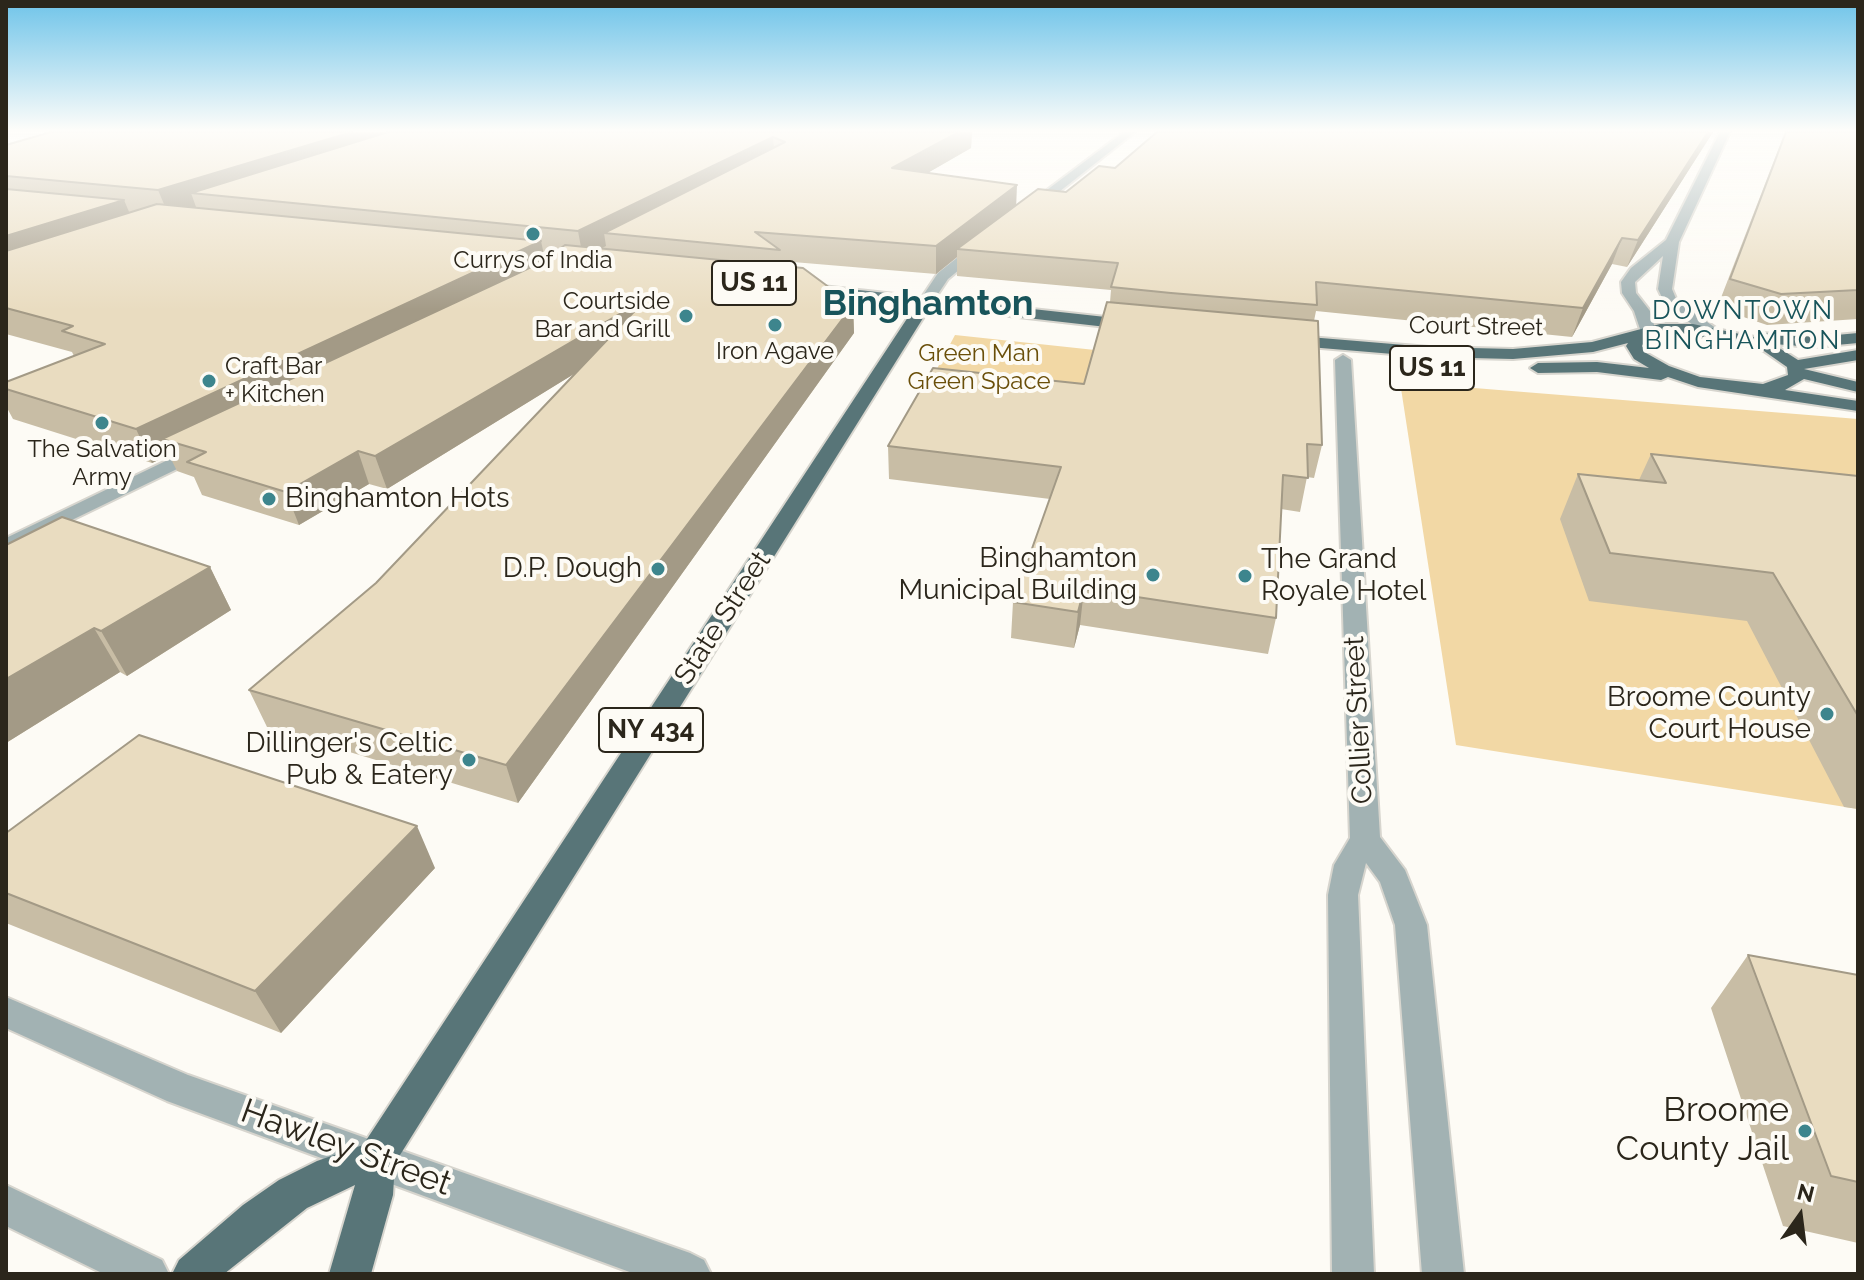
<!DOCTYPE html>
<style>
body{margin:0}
#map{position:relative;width:1864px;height:1280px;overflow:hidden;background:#fdfbf5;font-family:Raleway,sans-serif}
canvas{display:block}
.frame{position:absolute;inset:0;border:8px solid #2b261b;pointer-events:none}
.north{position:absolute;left:1760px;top:1176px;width:80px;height:80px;-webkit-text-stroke:6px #fdfbf5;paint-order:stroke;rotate:14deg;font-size:22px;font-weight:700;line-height:32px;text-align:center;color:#2b261b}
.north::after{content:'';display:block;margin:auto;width:28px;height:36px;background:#2b261b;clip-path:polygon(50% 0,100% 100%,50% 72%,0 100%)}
</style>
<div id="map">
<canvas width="1864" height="1280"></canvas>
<div class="frame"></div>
<div class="north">N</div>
</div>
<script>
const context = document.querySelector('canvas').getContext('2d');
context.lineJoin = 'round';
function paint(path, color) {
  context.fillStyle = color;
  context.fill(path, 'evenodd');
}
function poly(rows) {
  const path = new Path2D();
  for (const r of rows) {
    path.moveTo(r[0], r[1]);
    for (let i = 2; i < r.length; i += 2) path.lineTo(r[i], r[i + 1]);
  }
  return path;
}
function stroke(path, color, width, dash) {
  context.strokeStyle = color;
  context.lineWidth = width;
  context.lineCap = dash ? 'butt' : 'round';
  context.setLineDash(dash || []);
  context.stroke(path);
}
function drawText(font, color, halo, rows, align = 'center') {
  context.font = font + ' Raleway,sans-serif';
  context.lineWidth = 8;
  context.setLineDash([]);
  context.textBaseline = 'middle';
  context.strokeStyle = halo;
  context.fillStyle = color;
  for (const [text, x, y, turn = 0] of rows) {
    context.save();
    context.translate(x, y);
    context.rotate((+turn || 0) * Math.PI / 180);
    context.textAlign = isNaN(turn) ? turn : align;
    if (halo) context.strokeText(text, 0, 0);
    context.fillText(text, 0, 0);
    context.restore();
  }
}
paint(poly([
 [955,335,1095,350,1077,409,924,393],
 [1400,382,1858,419,1858,809,1456,745]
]), '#f2d8a5');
const minor = poly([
 [1124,132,1135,132,1031,214,1023,214,1023,208,1124,132],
 [1720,132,1730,132,1679,242,1672,289,1677,301,1720,331,1706,334,1666,306,1658,289,1663,256,1635,282,1636,293,1650,311,1656,332,1642,335,1634,311,1622,293,1621,282,1631,268,1666,240,1720,132],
 [977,242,989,245,948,279,932,303,922,303,920,300,938,273,977,242],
 [1343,355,1351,360,1380,837,1405,870,1427,925,1464,1274,1422,1274,1395,925,1380,882,1366,863,1358,895,1374,1274,1332,1274,1328,895,1334,865,1350,838,1335,360,1343,355],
 [201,444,208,446,208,454,6,552,6,538,201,444],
 [6,997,188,1075,690,1253,704,1260,711,1274,635,1274,167,1101,6,1028,6,997],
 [6,1185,162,1260,169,1274,104,1274,6,1226,6,1185]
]);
const major = poly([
 [804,284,1133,320,1141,325,1133,330,930,307,395,1163,393,1195,371,1274,329,1274,355,1185,307,1208,224,1274,172,1274,179,1260,243,1205,279,1180,317,1161,363,1145,916,305,799,291,797,288,804,284],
 [1660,324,1693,324,1754,337,1761,333,1815,337,1858,333,1858,343,1815,347,1773,344,1798,360,1858,350,1858,360,1804,369,1858,382,1858,392,1804,379,1785,390,1858,401,1858,411,1698,387,1668,377,1661,380,1597,372,1538,373,1530,368,1538,363,1597,362,1649,368,1634,359,1626,346,1628,343,1593,352,1513,359,1429,357,1285,345,1277,340,1285,335,1429,347,1513,349,1592,342,1660,324],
 [1660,334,1728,339,1764,351,1787,367,1788,375,1763,384,1700,377,1669,366,1646,353,1642,346,1646,338,1660,334]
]);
stroke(minor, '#d7d5ce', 4);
stroke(major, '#d7d5ce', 4);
paint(minor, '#a2b2b3');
paint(major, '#587578');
paint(poly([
 [972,132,971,148,927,173,1016,205,1066,192,1115,168,1713,132,1627,267,1612,264,1572,337,1316,311,1314,321,1322,445,1314,478,1307,477,1300,512,1281,509,1276,618,1268,654,1080,625,1074,648,1011,638,1013,602,1050,499,889,479,888,446,1084,384,1110,302,1111,290,957,276,957,257,936,274,781,261,781,266,853,305,854,333,518,803,267,727,249,690,376,583,577,372,387,489,369,484,299,525,202,495,194,477,177,471,169,455,152,463,13,419,6,406,6,382,74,356,72,352,6,334,6,145],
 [544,254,551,255,545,259],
 [1785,132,1858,132,1858,319,1767,325,1717,308],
 [1651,454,1858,476,1858,809,1844,807,1747,621,1589,601,1560,519,1578,474,1639,480],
 [6,545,210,567,231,610,127,676,120,672,6,743],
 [6,833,435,868,281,1033,6,923],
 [1748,955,1858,975,1858,1243,1783,1226,1711,1008]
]), '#c8bda5');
paint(poly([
 [352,132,430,132,191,193,196,207,169,216,158,190],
 [959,132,972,132,971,148,893,193,892,168],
 [1708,132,1713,132,1627,267,1638,240],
 [773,137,775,160,604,233,606,246,583,258,578,231],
 [1017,185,1016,210,957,249,957,257,936,274,936,246],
 [124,200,135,226,6,268,6,236],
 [1622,238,1612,264,1572,337,1583,308],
 [541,241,547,269,162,439,169,455,152,463,136,429],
 [647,298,652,326,387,489,375,456],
 [853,305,854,333,518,803,506,765],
 [358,451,369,484,299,525,286,492],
 [210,567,231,610,127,676,101,631],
 [1084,589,1080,625,1074,648,1078,612],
 [94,628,120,672,6,743,6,679],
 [417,826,435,868,281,1033,255,991]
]), '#a39a86');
const building = poly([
 [51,132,352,132,158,190,6,176,6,145,51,132],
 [388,132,959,132,892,168,1017,185,936,246,755,232,780,250,604,233,785,142,773,137,578,231,191,193,388,132],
 [1157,132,1708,132,1638,240,1622,238,1583,308,1316,282,1317,305,1171,293,1111,287,1118,263,957,249,1038,189,1066,192,1099,166,1115,168,1157,132],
 [1786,132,1858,132,1858,290,1781,294,1730,279,1786,132],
 [6,189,124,200,6,236,6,189],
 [157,204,541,241,136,429,6,389,6,382,105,344,62,331,73,326,6,308,6,251,157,204],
 [565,245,803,268,853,305,506,765,249,690,376,583,647,298,375,456,358,451,286,492,187,462,206,452,162,439,540,263,565,245],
 [1107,302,1318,321,1322,445,1307,444,1308,478,1283,475,1276,618,1084,589,1078,612,1013,602,1061,467,888,446,933,368,1084,384,1107,302],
 [1651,454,1858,476,1858,716,1773,573,1610,553,1578,474,1666,483,1651,454],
 [62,517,210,567,101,631,94,628,6,679,6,545,62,517],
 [139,735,417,826,255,991,6,893,6,833,139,735],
 [1748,955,1858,975,1858,1182,1831,1176,1748,955]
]);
paint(building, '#e9dcc0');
stroke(building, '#a39a86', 2);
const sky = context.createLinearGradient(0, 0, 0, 311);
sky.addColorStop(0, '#6fc4e9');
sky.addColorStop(0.42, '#fefdfa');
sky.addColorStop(1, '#fefdfa00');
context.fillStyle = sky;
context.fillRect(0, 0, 1864, 311);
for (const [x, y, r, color] of [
 [533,234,8,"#3d858d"],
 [686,316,8,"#3d858d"],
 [775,325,8,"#3d858d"],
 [209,381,8,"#3d858d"],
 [102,423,8,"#3d858d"],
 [269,499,8,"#3d858d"],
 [658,569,8,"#3d858d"],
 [1153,575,8,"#3d858d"],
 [1245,576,8,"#3d858d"],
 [1827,714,8,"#3d858d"],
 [469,760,8,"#3d858d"],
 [1805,1131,8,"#3d858d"]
]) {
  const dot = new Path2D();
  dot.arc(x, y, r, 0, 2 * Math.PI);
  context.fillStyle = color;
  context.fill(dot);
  stroke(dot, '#fdfbf5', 3);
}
drawText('24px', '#2b261b', '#fdfbf5', [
 ["Currys of India",533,261],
 ["Courtside",670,302,"right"],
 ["Bar and Grill",670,330,"right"],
 ["Iron Agave",775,352],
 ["Craft Bar",225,367,"left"],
 ["+ Kitchen",225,395,"left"],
 ["The Salvation",102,450],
 ["Army",102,478]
]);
drawText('24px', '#2b261b', '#fdfbf5', [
 ["Court Street",1476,327,1]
]);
drawText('24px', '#6a4f0a', '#fdfbf5', [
 ["Green Man",979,354],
 ["Green Space",979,382]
]);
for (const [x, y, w] of [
 [754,283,84],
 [1432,368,84],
 [651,730,104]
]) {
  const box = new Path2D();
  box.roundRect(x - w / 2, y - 22, w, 44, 6);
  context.fillStyle = '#fdfbf5';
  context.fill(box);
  stroke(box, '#2b261b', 2);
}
drawText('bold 26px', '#2b261b', null, [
 ["US 11",754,283],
 ["US 11",1432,368],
 ["NY 434",651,730]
]);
context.letterSpacing = '2px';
drawText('26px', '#18545a', '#fdfbf5', [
 ["DOWNTOWN",1743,311],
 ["BINGHAMTON",1743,341]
]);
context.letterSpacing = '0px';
drawText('28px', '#2b261b', '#fdfbf5', [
 ["Binghamton Hots",285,499,"left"],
 ["Binghamton",1137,559],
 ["Municipal Building",1137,591],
 ["The Grand",1261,560,"left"],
 ["Royale Hotel",1261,592,"left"],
 ["D.P. Dough",642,569],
 ["Broome County",1811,698],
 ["Court House",1811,730],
 ["Dillinger's Celtic",453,744],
 ["Pub & Eatery",453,776]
], 'right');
drawText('28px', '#2b261b', '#fdfbf5', [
 ["State Street",723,618,-57],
 ["Collier Street",1359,720,-93]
]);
drawText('34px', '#2b261b', '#fdfbf5', [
 ["Broome",1789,1111],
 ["County Jail",1789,1150]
], 'right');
drawText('34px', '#2b261b', '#fdfbf5', [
 ["Hawley Street",346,1148,20]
]);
drawText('bold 36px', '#18545a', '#fdfbf5', [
 ["Binghamton",928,304]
]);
</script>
